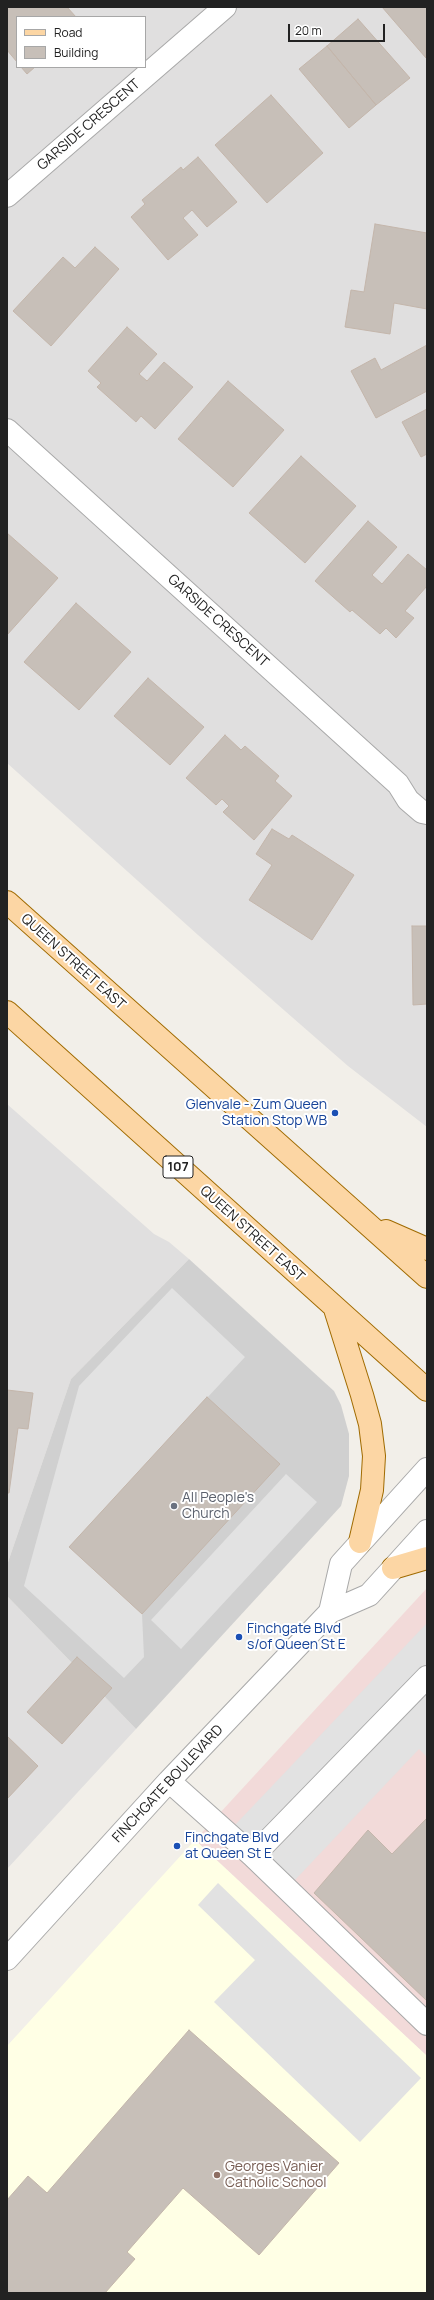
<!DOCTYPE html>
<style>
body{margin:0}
#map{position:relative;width:434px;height:2300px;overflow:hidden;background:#f2efe9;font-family:Manrope,sans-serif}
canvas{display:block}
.frame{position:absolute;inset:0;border:8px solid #222;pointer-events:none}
.legend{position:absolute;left:16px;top:16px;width:130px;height:52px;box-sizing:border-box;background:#fff;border:1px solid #a7a7a7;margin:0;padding:5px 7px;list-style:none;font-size:12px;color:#222}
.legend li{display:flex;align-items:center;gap:8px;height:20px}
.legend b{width:20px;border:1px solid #a7a7a7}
.scale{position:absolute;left:288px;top:24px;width:97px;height:18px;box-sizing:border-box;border:2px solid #222;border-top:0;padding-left:5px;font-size:12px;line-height:14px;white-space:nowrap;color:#222;-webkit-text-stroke:3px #fff;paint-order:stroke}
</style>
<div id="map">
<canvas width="434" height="2300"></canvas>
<div class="frame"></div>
<ul class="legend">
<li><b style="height:5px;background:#fcd6a4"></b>Road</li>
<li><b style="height:11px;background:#c7bfb8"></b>Building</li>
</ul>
<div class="scale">20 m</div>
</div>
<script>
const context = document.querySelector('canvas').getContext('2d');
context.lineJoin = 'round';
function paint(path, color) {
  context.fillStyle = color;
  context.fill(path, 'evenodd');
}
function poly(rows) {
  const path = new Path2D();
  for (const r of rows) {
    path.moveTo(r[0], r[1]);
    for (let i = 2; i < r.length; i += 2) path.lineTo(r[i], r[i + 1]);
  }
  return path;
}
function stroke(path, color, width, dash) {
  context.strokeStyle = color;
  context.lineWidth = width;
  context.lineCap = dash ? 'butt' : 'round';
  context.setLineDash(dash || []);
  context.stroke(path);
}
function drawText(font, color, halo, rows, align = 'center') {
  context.font = font + ' Manrope,sans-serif';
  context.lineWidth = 4;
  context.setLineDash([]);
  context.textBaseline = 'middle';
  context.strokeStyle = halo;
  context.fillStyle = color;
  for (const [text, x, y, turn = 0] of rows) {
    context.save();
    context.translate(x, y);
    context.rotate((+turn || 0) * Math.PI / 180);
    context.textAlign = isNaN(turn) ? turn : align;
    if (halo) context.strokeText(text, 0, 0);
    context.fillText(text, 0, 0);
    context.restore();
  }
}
paint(poly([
 [7,7,427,7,427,1127,348,1066,198,935,7,763],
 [17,17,145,17,145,67,17,67],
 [7,1104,154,1234,169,1242,189,1259,71,1379,7,1565],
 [7,1596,136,1729,7,1869]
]), '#e0dfdf');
paint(poly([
 [427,1588,427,2056,195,1840]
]), '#f2dad9');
paint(poly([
 [195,1840,427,2056,427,2293,7,2293,7,2046]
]), '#ffffe5');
paint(poly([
 [189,1259,334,1391,341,1405,349,1434,349,1476,341,1506,136,1729,7,1596,7,1565,71,1379]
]), '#d0d0d0');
paint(poly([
 [172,1288,245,1357,69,1547,142,1614,144,1657,124,1678,24,1586,79,1386],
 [286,1474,317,1502,181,1649,151,1620],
 [427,1623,427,1757,419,1749,295,1880,234,1826],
 [218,1883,421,2078,360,2142,214,2002,255,1960,198,1905]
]), '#e2e2e2');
const building = poly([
 [7,7,67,7,76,17,17,17,17,62,7,50,7,7],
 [382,7,427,7,426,58,382,7],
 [358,19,410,78,376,105,327,46,358,19],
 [327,46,376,105,349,128,299,69,327,46],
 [21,67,35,67,27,74,21,67],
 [271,95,323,153,267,203,215,145,271,95],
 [198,157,237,202,207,227,192,210,183,218,198,235,168,260,131,217,145,204,142,200,181,167,183,170,198,157],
 [375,224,427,233,427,309,394,303,390,334,345,327,351,290,364,292,375,224],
 [95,247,119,269,51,346,13,311,63,257,75,268,95,247],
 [127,327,157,354,139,374,147,381,164,362,193,387,155,429,141,416,136,422,97,387,101,383,88,371,127,327],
 [427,345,427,391,376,418,351,371,375,358,381,370,427,345],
 [228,381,284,430,233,487,178,439,228,381],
 [427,409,427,454,421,457,402,422,427,409],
 [301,456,356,506,305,563,249,513,301,456],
 [368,521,397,547,372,575,382,584,408,554,427,570,427,586,405,611,414,618,396,638,386,628,380,634,352,610,350,612,315,581,368,521],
 [7,533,58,578,7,635,7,533],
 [76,603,131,652,79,710,24,662,76,603],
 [148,678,204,727,170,765,114,716,148,678],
 [225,735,241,750,245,746,279,776,275,781,292,796,254,840,223,812,229,806,222,799,216,805,186,778,225,735],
 [272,829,289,839,292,835,354,875,312,940,249,900,272,865,256,854,272,829],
 [412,926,427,926,427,1004,413,1005,412,926],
 [7,1390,33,1393,28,1429,18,1428,9,1493,7,1493,7,1390],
 [207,1397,280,1464,142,1614,69,1547,207,1397],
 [77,1657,112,1688,62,1744,27,1712,77,1657],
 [7,1736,38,1766,7,1799,7,1736],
 [427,1818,427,2001,314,1893,368,1830,392,1854,427,1818],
 [189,2030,339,2163,259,2255,183,2188,127,2252,135,2259,105,2293,7,2293,7,2200,28,2176,47,2193,189,2030]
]);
paint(building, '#c7bfb8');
stroke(building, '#c4b6ab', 1);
const minor = poly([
 [7,196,225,7],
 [7,430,398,784,408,800,422,812,427,813],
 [330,1612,341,1564,427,1469],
 [169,1781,253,1856,427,1677],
 [253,1856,427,2024],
 [7,1959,169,1781,330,1612,369,1595,427,1531]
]);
const major = poly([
 [7,902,427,1277],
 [7,1012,427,1390],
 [386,1231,427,1249],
 [335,1309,362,1395,370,1424,374,1456,372,1490,360,1542],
 [393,1568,427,1558]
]);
stroke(minor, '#a9a9a9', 24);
stroke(major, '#a06b00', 24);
stroke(minor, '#fff', 22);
stroke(major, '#fcd6a4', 22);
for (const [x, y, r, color] of [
 [335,1113,4,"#1a4fb4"],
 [174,1506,4,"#6b7280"],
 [239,1637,4,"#1a4fb4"],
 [177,1846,4,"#1a4fb4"],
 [217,2175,4,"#8d6e63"]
]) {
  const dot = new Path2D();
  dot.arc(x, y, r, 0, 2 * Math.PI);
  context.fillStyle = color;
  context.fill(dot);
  stroke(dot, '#fff', 1.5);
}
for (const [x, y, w] of [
 [178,1167,30]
]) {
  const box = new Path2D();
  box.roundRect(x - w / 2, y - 11, w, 22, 3);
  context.fillStyle = '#fff';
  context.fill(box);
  stroke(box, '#222', 1);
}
drawText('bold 13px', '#222', null, [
 ["107",178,1167]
]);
drawText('14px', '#222', '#fff', [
 ["GARSIDE CRESCENT",89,125,-41],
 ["GARSIDE CRESCENT",218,621,42],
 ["QUEEN STREET EAST",73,962,42],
 ["QUEEN STREET EAST",252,1234,42],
 ["FINCHGATE BOULEVARD",168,1784,-47]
]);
drawText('14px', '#164399', '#fff', [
 ["Glenvale - Zum Queen",327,1105,"right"],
 ["Station Stop WB",327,1121,"right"],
 ["Finchgate Blvd",247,1629],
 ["s/of Queen St E",247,1645],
 ["Finchgate Blvd",185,1838],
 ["at Queen St E",185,1854]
], 'left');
drawText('14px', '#5b616d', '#fff', [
 ["All People's",182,1498],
 ["Church",182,1514]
], 'left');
drawText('14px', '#785e54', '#fff', [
 ["Georges Vanier",225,2167],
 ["Catholic School",225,2183]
], 'left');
</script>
